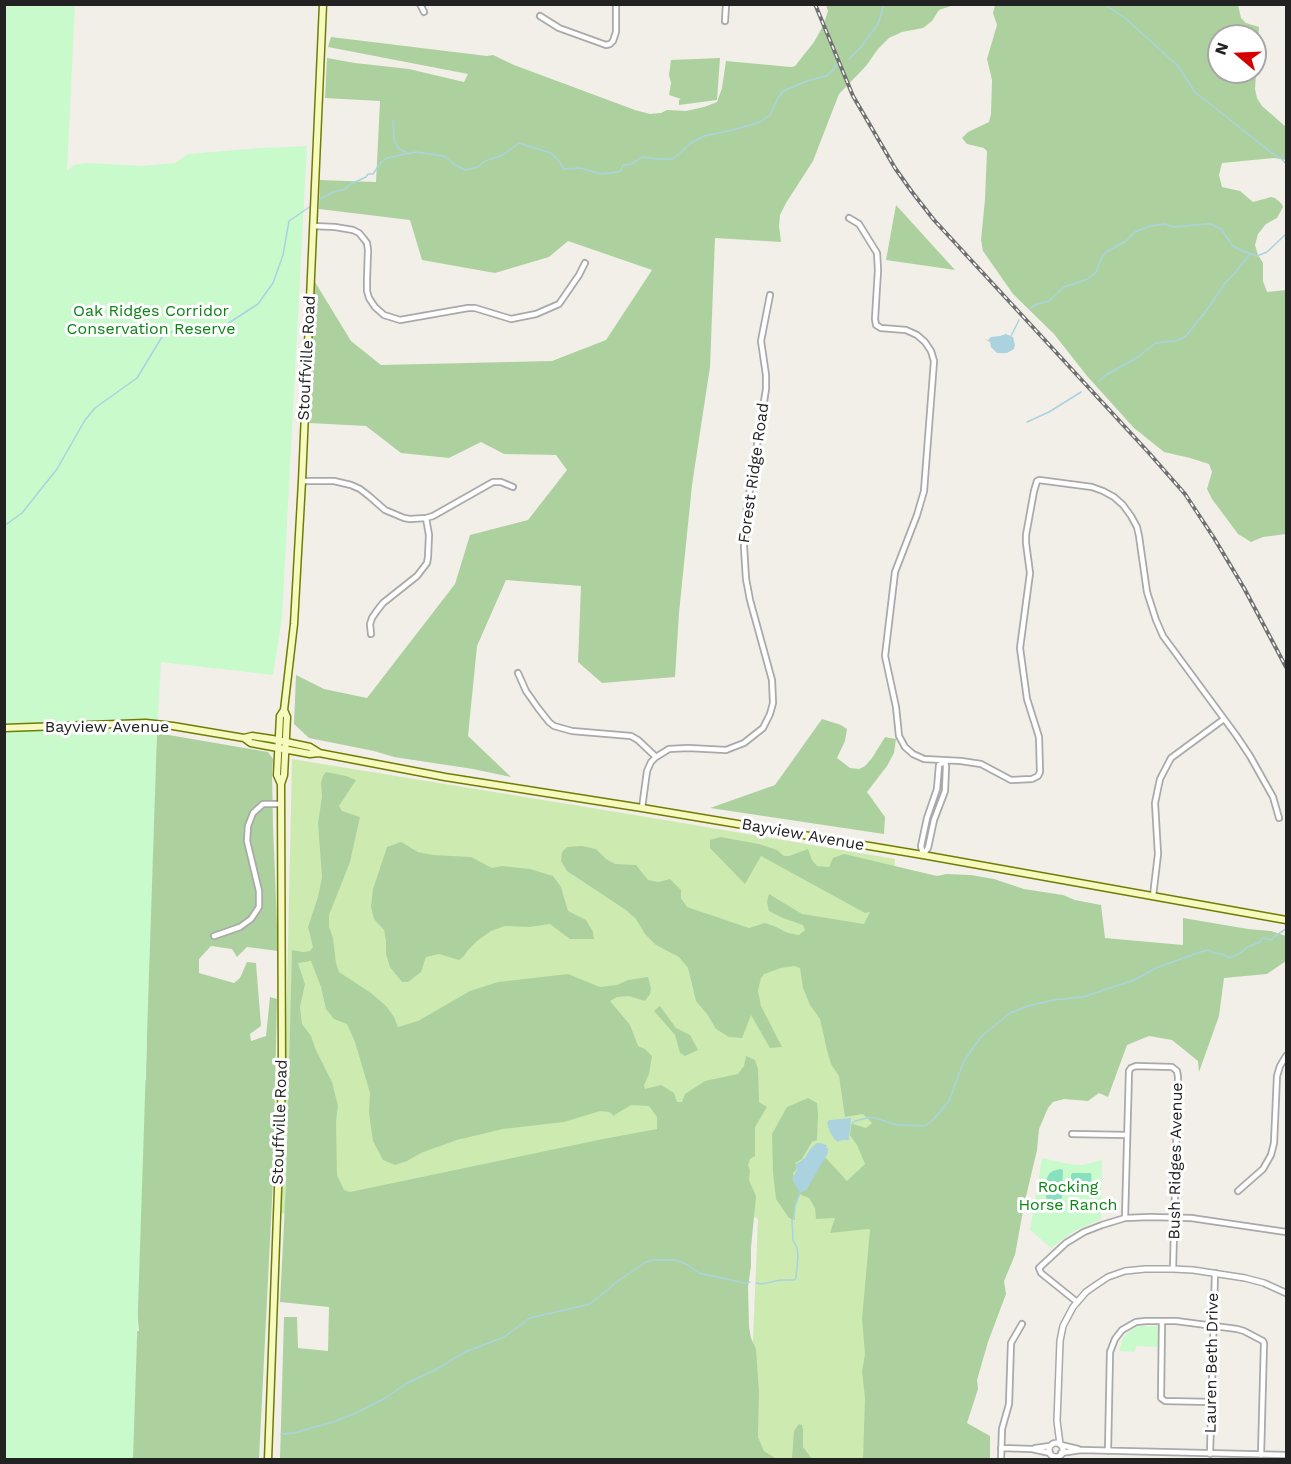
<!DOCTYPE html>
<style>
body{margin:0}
#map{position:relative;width:1291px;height:1464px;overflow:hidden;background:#f2efe9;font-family:"Work Sans",sans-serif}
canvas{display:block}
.frame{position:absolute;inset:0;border:6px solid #222;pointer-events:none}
.north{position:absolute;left:1207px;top:24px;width:60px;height:60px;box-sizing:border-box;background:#fff;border:2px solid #a7a7a7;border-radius:50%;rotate:289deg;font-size:16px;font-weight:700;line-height:24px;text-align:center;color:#222}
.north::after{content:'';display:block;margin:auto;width:21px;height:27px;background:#d40000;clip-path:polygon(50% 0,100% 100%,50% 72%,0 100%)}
</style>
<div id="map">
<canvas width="1291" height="1464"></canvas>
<div class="frame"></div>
<div class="north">N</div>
</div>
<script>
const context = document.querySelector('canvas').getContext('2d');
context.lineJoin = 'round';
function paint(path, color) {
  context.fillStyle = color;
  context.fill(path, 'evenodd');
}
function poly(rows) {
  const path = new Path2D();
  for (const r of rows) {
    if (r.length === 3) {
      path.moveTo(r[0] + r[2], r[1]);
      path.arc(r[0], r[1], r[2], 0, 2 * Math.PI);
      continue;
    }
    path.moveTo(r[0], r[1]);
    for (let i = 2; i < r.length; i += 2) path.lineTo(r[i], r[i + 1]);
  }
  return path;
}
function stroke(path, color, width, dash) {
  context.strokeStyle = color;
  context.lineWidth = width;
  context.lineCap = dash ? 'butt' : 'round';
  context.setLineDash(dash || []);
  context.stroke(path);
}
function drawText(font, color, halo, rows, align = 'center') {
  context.font = font + ' "Work Sans",sans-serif';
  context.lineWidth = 6;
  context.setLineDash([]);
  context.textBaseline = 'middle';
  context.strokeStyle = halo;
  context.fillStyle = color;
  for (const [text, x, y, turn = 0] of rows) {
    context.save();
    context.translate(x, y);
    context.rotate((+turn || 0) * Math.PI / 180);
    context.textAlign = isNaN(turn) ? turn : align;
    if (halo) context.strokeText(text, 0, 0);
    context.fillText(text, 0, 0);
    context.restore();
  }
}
paint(poly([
 [292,759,641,816,895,859,873,1201,867,1459,748,1459,758,1219,603,1144,280,1214,287,991]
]), '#cdebb0');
paint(poly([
 [826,5,954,5,939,10,932,21,923,28,902,32,889,38,878,49,866,66,839,94,813,161,786,203,780,215,779,226,781,242,715,238,710,367,692,485,679,613,675,677,602,683,578,662,581,586,506,580,477,646,468,736,511,777,473,769,394,757,374,751,309,738,294,724,296,675,324,689,367,698,455,584,470,535,528,520,567,470,556,455,504,454,481,442,449,458,401,453,366,426,309,423,315,282,351,341,381,365,552,361,606,340,652,270,568,241,549,257,495,273,422,260,410,220,319,209,320,180,376,182,380,101,325,98,327,58,355,63,409,69,464,82,468,74,328,47,331,37,487,56,493,55,514,65,635,110,650,114,661,113,667,110,686,111,704,107,717,102,722,88,726,61,791,67,795,66,814,42,823,26,828,11],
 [995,5,1238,5,1241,18,1246,23,1259,27,1255,89,1257,98,1262,106,1286,127,1286,160,1274,158,1222,163,1219,175,1222,187,1240,191,1253,202,1271,197,1275,198,1281,203,1283,207,1277,218,1266,224,1258,234,1255,245,1258,255,1263,263,1263,281,1267,292,1286,290,1286,534,1263,537,1251,542,1238,534,1212,499,1207,489,1212,472,1209,464,1190,458,1164,452,1134,428,1087,376,1054,334,1013,294,983,251,981,240,985,199,987,151,984,148,967,144,962,138,968,132,989,122,991,114,992,80,987,59,997,25,993,13],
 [1219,36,1255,36,1255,72,1219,72],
 [720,58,717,100,679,105,679,100,681,99,669,95,671,83,669,75,671,60],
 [896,205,955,270,886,260],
 [822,719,841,725,847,729,845,741,837,758,850,768,859,769,865,766,872,758,885,737,896,739,894,753,887,766,867,792,885,817,884,834,710,808,775,785],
 [157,733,268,752,273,759,272,773,273,825,278,951,247,947,237,957,232,949,211,946,199,959,199,973,234,983,240,978,247,962,256,963,261,1026,250,1034,251,1041,266,1036,270,997,277,999,273,1180,259,1459,133,1459,129,1398,124,1389,106,1370,90,1346,25,1343,23,1459,5,1460,5,1415,8,1405,15,1285,15,1163,29,953,34,836,36,742,41,740,42,798,153,797],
 [40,945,148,947,146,1080,90,1081,81,1089,78,1124,89,1119,97,1120,93,1187,118,1190,115,1246,131,1245,125,1262,110,1280,134,1281,139,1331,92,1333,23,1326],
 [326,772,346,776,356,780,339,806,342,811,360,817,350,862,329,915,329,927,333,938,336,963,339,972,371,993,386,1006,394,1017,398,1027,418,1021,470,991,498,982,568,974,600,987,617,985,628,980,648,977,651,988,650,994,645,1001,629,996,617,997,610,1001,630,1025,638,1046,645,1049,652,1056,649,1074,644,1085,645,1089,661,1085,674,1093,677,1102,682,1102,685,1094,705,1081,738,1074,744,1066,746,1056,755,1060,758,1069,759,1102,767,1107,755,1127,755,1156,750,1159,748,1165,750,1170,749,1180,756,1196,751,1248,751,1266,748,1287,749,1327,751,1338,756,1349,759,1392,758,1437,764,1451,775,1458,782,1459,280,1459,284,1317,297,1317,298,1348,328,1351,329,1307,280,1302,286,1185,292,950,303,952,310,951,313,947,308,927,318,897,322,877,318,823,322,797,321,783,323,776],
 [311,961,321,987,326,1009,334,1019,347,1024,355,1042,370,1093,369,1113,373,1141,383,1160,395,1165,407,1161,421,1153,457,1140,503,1129,564,1122,600,1111,609,1112,612,1114,613,1116,631,1105,649,1106,657,1117,657,1129,603,1139,350,1192,344,1190,337,1175,336,1122,338,1106,332,1082,316,1050,311,1036,302,1024,300,1007,305,984,298,963],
 [720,837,759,844,777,850,784,856,789,856,808,849,812,860,817,866,829,867,833,858,844,854,937,876,946,874,971,875,994,879,1024,889,1063,895,1075,900,1101,905,1105,938,1183,945,1183,918,1248,929,1271,931,1286,936,1286,961,1267,974,1224,978,1219,1016,1199,1072,1198,1061,1172,1040,1149,1036,1127,1045,1108,1097,1099,1093,1088,1101,1064,1099,1053,1102,1048,1108,1039,1129,1037,1150,1024,1205,1015,1255,1004,1281,1006,1294,988,1342,977,1380,978,1389,967,1423,990,1436,990,1459,863,1459,865,1398,862,1372,865,1354,862,1319,870,1230,868,1229,830,1233,835,1218,816,1219,815,1208,809,1198,799,1194,794,1209,795,1220,789,1218,776,1199,773,1173,772,1134,787,1107,808,1098,817,1103,818,1115,817,1140,812,1142,802,1159,795,1163,797,1166,796,1170,793,1173,794,1180,825,1157,847,1181,865,1164,857,1145,850,1135,851,1126,853,1124,866,1128,872,1123,863,1114,845,1117,839,1076,831,1064,827,1050,820,1019,810,1005,803,988,800,968,794,966,781,968,764,974,761,978,758,991,761,1006,782,1047,770,1048,751,1015,742,1038,729,1037,716,1029,707,1014,696,1001,688,968,679,957,656,945,645,934,636,919,626,910,567,871,561,861,562,852,567,847,582,846,596,849,606,859,615,864,636,865,648,880,659,882,670,879,681,890,681,898,687,907,749,928,765,923,774,926,788,933,799,935,805,930,803,925,783,918,769,911,767,902,769,894,802,914,864,924,870,912,865,913,761,856,745,884,710,848,710,840],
 [401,842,418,852,433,855,471,857,492,868,502,866,530,869,553,876,561,887,568,911,586,920,593,932,594,939,570,939,550,924,529,927,505,926,491,931,477,941,468,950,464,956,459,960,439,954,426,957,421,972,408,982,402,982,390,967,386,954,386,941,384,930,374,919,371,907,373,889,387,847],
 [660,1006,676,1028,690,1035,698,1050,685,1056,680,1053,675,1035,654,1011],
 [799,1424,802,1425,803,1429,803,1447,812,1459,788,1459,792,1458,794,1431]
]), '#add19e');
paint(poly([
 [4,5,75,5,67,171,74,165,88,163,142,166,175,163,188,154,261,148,307,146,282,617,273,675,161,662,157,733,133,1459,5,1460],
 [1042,1158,1069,1164,1082,1165,1102,1160,1101,1219,1074,1231,1051,1248,1030,1230],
 [1139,1326,1158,1326,1158,1347,1136,1346,1135,1352,1119,1351,1123,1338,1131,1330]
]), '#c8facc');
paint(poly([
 [1060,1169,1063,1170,1062,1198,1054,1202,1050,1203,1046,1197,1046,1180,1049,1174,1053,1171],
 [1072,1173,1091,1173,1092,1191,1091,1193,1072,1192,1071,1191,1071,1175]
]), '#88e0be');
paint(poly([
 [1006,334,1013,337,1015,345,1014,349,1007,353,997,353,991,347,990,342,983,338,988,340,991,337,1000,336],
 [851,1118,849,1140,842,1140,838,1142,835,1140,830,1132,827,1123,829,1120],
 [817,1143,820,1143,827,1145,826,1148,828,1148,828,1153,807,1189,800,1193,792,1179,797,1170,796,1164,805,1158,810,1149]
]), '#aad3df');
stroke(poly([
 [1104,4,1125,18,1178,66,1195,92,1273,154,1282,159,1286,164],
 [849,59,861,47,878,24,884,4],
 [393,121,394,140,399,149,407,153],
 [317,201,331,193,345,189,351,184,366,177,368,174,373,174,381,162,387,158,416,152,444,156,455,165,465,170,478,167,485,161,503,155,519,143,551,153,558,160,564,169,580,168,602,174,618,172,621,170,623,165,631,164,642,157,657,159,673,159,691,143,704,136,733,130,760,122,770,115,778,98,783,91,807,81,826,76,832,71,837,64],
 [1030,308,1035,305,1049,301,1064,287,1088,279,1096,272,1102,257,1106,252,1126,241,1135,232,1150,226,1164,224,1174,227,1205,224,1211,224,1221,229,1233,246,1240,250,1257,256,1267,252,1286,234],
 [1011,336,1019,320],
 [1099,381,1106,375,1138,357,1154,344,1162,342,1176,341,1186,336,1206,311,1225,283,1235,273,1250,254],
 [1027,422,1049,412,1081,392],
 [4,526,22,513,57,469,85,420,95,408,137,378,165,332,213,333,258,304,273,283,283,255,289,221,311,206],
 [851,1125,855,1121,872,1117,897,1125,925,1126,933,1120,949,1101,964,1061,975,1045,982,1036,1010,1013,1031,1005,1054,1000,1083,997,1134,980,1156,968,1200,952,1209,950,1213,953,1222,954,1230,958,1240,953,1248,947,1260,942,1263,938,1271,940,1275,936,1286,929],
 [756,1283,761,1284,781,1280,794,1280,796,1278,798,1256,797,1248,793,1240,792,1220,794,1215,795,1206,800,1193],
 [281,1434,294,1433,333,1422,356,1413,387,1397,407,1383,435,1370,465,1352,504,1337,530,1318,590,1304,618,1281,646,1262,651,1260,676,1260,688,1265,699,1273,744,1283,750,1282]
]), '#aad3df', 1.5);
const minor = poly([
 [420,4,424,12],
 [540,16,559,28,606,45,610,44,613,41,616,32,616,4],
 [725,21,726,4],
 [849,218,859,224,877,253,878,270,875,319,876,325,881,328,906,330,917,335,925,342,931,351,934,361,924,491,917,515,895,572,885,656,896,707,899,736,905,747,913,754,924,759,961,761,981,764,1011,780,1032,779,1038,776,1040,772,1039,737,1027,699,1020,648,1030,573,1026,543,1026,535,1034,491,1037,481,1039,480,1092,487,1103,491,1114,497,1123,505,1131,516,1137,527,1139,536,1147,592,1156,620,1163,636,1236,735,1250,756,1273,797,1279,818],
 [313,226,335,227,353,230,359,233,364,239,367,243,368,250,367,279,367,291,369,298,375,307,384,315,400,320,468,308,475,308,511,319,536,314,559,304,579,275,585,263],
 [302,481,334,481,351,485,360,489,369,496,385,510,404,518,410,519,426,518,433,516,493,482,501,482,513,487],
 [371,634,370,624,372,618,376,612,383,603,417,576,427,563,428,557,429,535,426,518],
 [518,673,526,691,538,708,549,722,554,726,572,731,631,736,638,740,656,757],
 [642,808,647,771,651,762,656,757,669,749,688,748,726,750,744,743,763,728,770,714,773,703,772,680,750,600,746,579,744,547,746,514,766,389,766,375,761,341,770,295],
 [923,855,921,846,927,818,937,789,939,765,945,761],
 [923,855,928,848,934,820,945,791,946,767,945,761],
 [1153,896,1158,854,1155,803,1160,779,1171,758,1224,719],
 [214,936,240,927,251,919,259,907,259,891,247,841,248,826,253,813,263,804,281,804],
 [1072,1134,1127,1135],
 [1238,1191,1263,1169,1271,1155,1274,1143,1277,1076,1280,1066,1286,1056],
 [1125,1218,1129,1071,1131,1068,1136,1066,1172,1067,1177,1071,1178,1077,1173,1269],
 [1077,1302,1041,1273,1039,1268,1066,1243,1084,1232,1102,1225,1125,1218,1150,1217,1191,1218,1286,1232],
 [1162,1321,1161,1398,1165,1401,1211,1402],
 [1061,1445,1078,1449],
 [1001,1448,1032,1449,1050,1453],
 [1035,1448,1050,1446],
 [1108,1451,1110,1352,1115,1339,1122,1330,1136,1322,1146,1321,1176,1321,1237,1329,1244,1331,1263,1341,1264,1343,1261,1455],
 [1061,1453,1081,1450,1286,1455],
 [1210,1454,1215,1273],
 [1001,1460,1002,1429,1009,1404,1011,1343,1022,1324]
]);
const tertiary = poly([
 [1056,1450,7],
 [1060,1444,1057,1421,1060,1341,1063,1326,1073,1307,1086,1292,1096,1285,1108,1277,1125,1271,1145,1269,1173,1269,1193,1270,1245,1278,1264,1283,1286,1293]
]);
const secondary = poly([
 [4,728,146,723,173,726,244,738,251,743,310,754,319,753,445,777,642,808,923,855,1286,920],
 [244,738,252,736,272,739,310,747,318,752],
 [281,784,277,775,280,716,284,710,294,624,302,481,323,4],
 [268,1460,282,1080,281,784,284,775,287,717,284,710]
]);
stroke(minor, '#a9a9a9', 8);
stroke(tertiary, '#a9a9a9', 8);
stroke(secondary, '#707d05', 9);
stroke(minor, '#fff', 4.5);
stroke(tertiary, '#fff', 5);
stroke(secondary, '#f7fabf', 6);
const rail = poly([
 [815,4,853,96,895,168,912,192,934,220,1149,453,1185,494,1214,538,1244,588,1286,667]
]);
stroke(rail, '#707070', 4);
stroke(rail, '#fff', 1.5, [4.5]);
drawText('16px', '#0c8416', '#fff', [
 ["Oak Ridges Corridor",151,311],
 ["Conservation Reserve",151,329],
 ["Rocking",1068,1187],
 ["Horse Ranch",1068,1205]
]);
drawText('16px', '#222', '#fff', [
 ["Stouffville Road",307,358,-87],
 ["Forest Ridge Road",754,473,-82],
 ["Bayview Avenue",107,727],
 ["Bayview Avenue",803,835,10],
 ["Stouffville Road",280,1122,-88],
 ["Bush Ridges Avenue",1176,1161,-89],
 ["Lauren Beth Drive",1212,1363,-89]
]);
</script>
